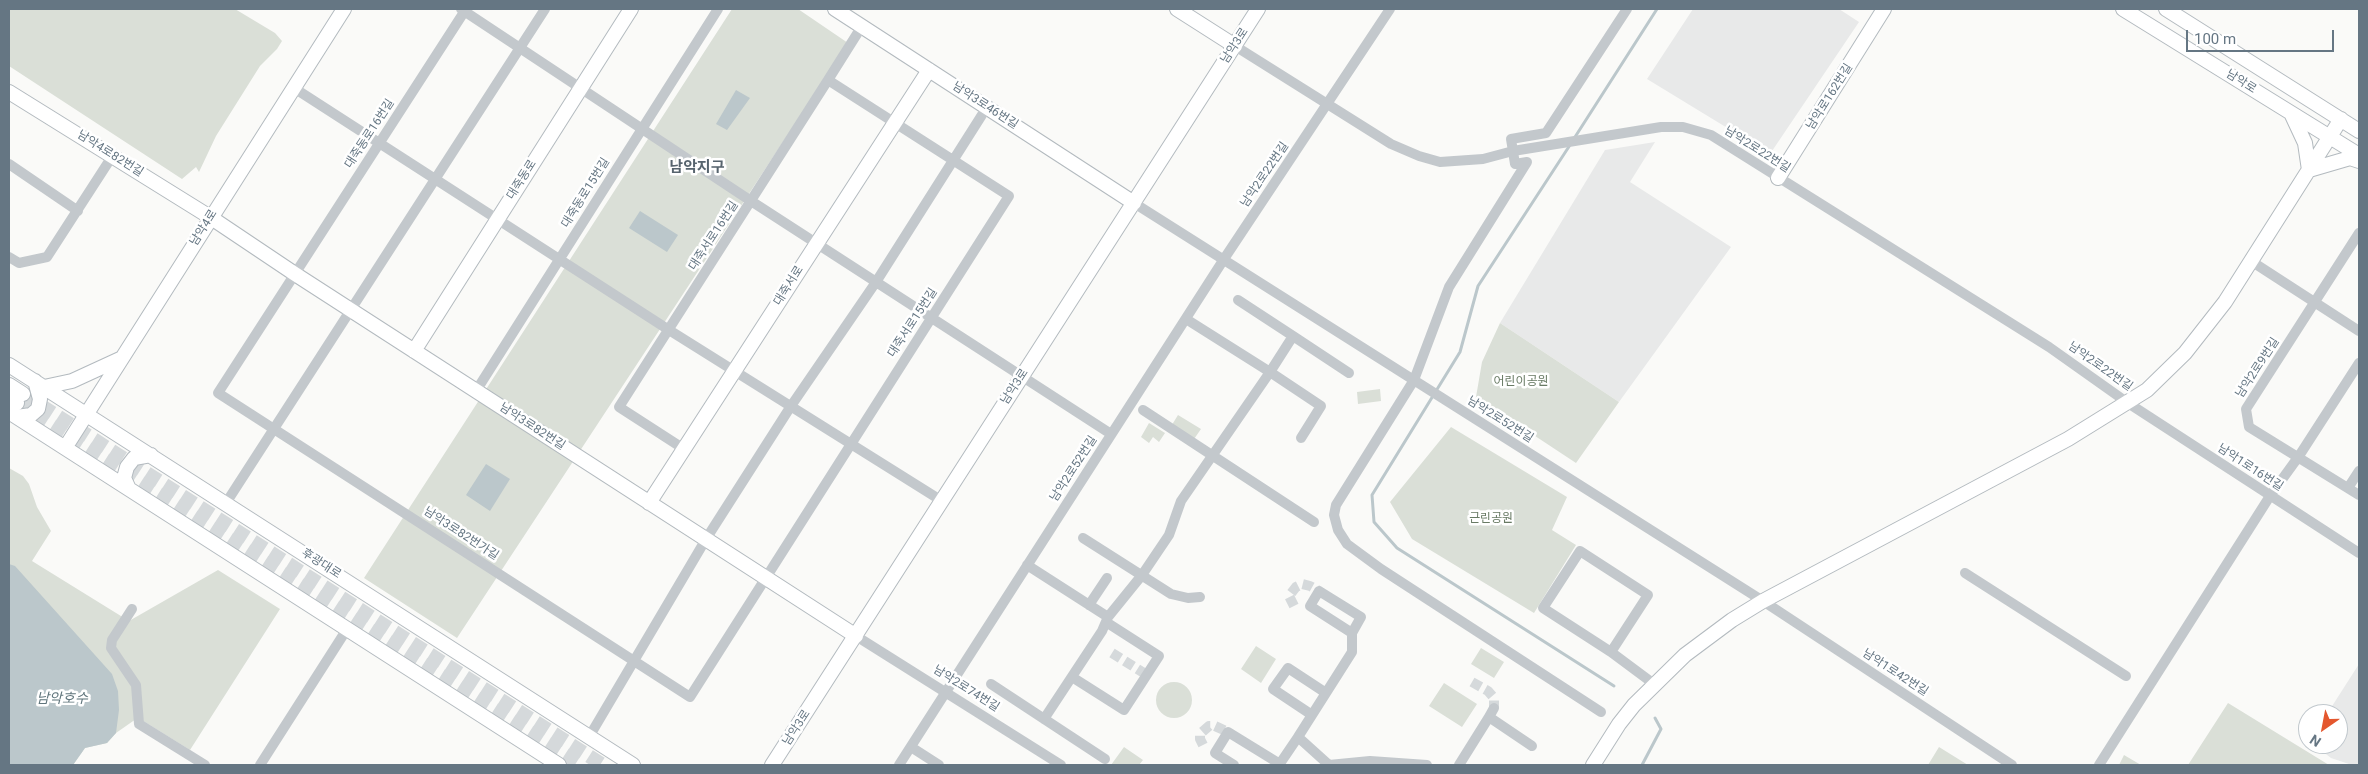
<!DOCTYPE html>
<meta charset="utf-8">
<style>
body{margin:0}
#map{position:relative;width:2368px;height:774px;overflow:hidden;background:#fafaf8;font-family:Roboto,sans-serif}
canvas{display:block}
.frame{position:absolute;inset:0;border:10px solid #657683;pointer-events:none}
.north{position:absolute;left:2298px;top:704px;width:50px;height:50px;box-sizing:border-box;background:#fff;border:1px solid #c1c8cd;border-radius:50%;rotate:213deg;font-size:14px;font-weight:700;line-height:20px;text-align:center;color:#657683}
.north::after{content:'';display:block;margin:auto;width:18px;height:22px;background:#e4572e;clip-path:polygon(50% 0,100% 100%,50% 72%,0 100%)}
.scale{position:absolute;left:2186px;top:30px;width:148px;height:22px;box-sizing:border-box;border:2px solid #657683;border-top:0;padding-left:6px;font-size:15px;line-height:18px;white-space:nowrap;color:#657683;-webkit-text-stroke:4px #fff;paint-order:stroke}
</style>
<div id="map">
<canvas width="2368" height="774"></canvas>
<div class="frame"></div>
<div class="north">N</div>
<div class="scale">100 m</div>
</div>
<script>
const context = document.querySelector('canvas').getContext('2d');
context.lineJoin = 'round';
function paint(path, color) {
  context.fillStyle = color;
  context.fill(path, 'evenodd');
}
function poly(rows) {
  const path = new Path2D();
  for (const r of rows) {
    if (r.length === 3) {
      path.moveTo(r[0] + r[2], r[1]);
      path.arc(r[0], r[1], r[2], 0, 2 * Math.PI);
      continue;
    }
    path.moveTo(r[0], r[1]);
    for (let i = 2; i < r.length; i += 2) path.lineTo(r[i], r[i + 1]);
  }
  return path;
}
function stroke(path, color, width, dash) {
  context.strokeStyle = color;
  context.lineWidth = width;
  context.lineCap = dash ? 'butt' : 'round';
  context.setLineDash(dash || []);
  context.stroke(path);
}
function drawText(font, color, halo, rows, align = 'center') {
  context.font = font + ' Roboto,"Noto Sans KR",sans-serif';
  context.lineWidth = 5;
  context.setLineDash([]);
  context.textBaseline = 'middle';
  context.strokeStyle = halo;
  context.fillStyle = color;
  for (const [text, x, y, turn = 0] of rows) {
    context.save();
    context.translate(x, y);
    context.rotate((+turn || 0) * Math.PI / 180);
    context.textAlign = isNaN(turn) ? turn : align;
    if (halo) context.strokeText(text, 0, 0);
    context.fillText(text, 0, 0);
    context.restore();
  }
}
paint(poly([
 [1693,9,1839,9,1859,22,1770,154,1647,79],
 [1655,142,1630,182,1731,247,1619,402,1500,323,1605,150],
 [2359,664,2359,765,2352,765,2331,758,2313,744,2338,744,2338,714,2327,714]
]), '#e8e9e9');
paint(poly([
 [9,9,235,9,275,33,282,41,277,49,260,66,216,136,199,172,196,167,182,179,9,66],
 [732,9,798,9,848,43,457,638,364,578],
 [1500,323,1619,402,1576,463,1476,397,1482,362],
 [1380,389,1381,401,1358,404,1357,392],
 [1178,415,1201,429,1192,442,1170,428],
 [1149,423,1165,433,1159,442,1153,437,1149,443,1141,437],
 [1451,427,1567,497,1552,530,1576,545,1534,613,1412,539,1390,502],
 [9,468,23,476,29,484,37,507,51,531,32,561,129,621,218,570,280,609,190,750,145,722,136,719,116,733,107,743,85,748,73,765,9,765],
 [1256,646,1276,659,1261,683,1241,669],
 [1481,648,1504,662,1494,678,1471,664],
 [1174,700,18],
 [1444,683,1477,704,1462,727,1429,706],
 [2228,703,2329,765,2188,765],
 [1124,747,1143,760,1139,765,1111,765],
 [1939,747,1968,765,1928,765],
 [2124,755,2141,765,2119,765]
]), '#dadfd7');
paint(poly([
 [736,90,750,98,727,130,716,124],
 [640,211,678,235,667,252,629,228],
 [486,464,510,479,490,511,466,495],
 [9,564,15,566,112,674,118,691,119,710,116,733,107,743,85,748,73,765,9,765]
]), '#bbc7cb');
stroke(poly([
 [1575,137,1657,9],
 [1570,145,1478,286,1460,352,1372,495,1374,522,1397,548,1614,686],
 [1642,765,1661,729,1655,718]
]), '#bbc7cb', 3);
stroke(poly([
 [1294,606,1289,596,1296,587,1302,584,1310,586,1319,591],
 [1112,653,1147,675],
 [1472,682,1488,691,1494,698,1494,708],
 [1203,745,1200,739,1200,734,1209,726,1215,726,1228,732]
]), '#d5d9db', 10, [10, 5]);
stroke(poly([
 [23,394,603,765],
 [17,403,581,765]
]), '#d5d9db', 14, [14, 7]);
const secondary = poly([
 [835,9,1134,203],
 [1177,9,1235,46],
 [2123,9,2359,155],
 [2166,9,2359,131],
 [9,92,210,217,295,274,856,636],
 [2291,113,2305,143,2309,170,2350,158,2359,161],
 [1778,178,1884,9],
 [414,351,631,9],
 [9,365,633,765],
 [9,385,23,394],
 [44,387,72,381,122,358],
 [9,398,17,403],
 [9,412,559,765],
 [17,417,31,415,38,409,40,399,35,381],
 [65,448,344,9],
 [129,489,124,478,127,467,134,458,151,455],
 [649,503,929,70],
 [772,765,1258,9],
 [1593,765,1619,724,1634,705,1685,655,1732,620,1763,601,2068,439,2147,390,2185,353,2225,302,2341,119]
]);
stroke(secondary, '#b3babf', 16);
stroke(poly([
 [461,9,751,201,1111,434],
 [466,9,218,393,690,697,1009,196,828,80,619,407,684,449],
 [1235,46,1391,144,1419,156,1440,162,1483,159,1513,151,1661,127,1683,127,1711,135,2049,347,2128,403,2359,553],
 [828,80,862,26],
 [294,88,669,330,942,501],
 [9,164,78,211],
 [1134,203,1763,601,2012,765],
 [2359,233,2246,409,2249,427,2359,495],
 [9,257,19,263,47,257,113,155],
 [2251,261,2359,331],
 [1238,300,1293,336],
 [476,391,718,9],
 [1143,410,1314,522],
 [1301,438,1321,406,1270,372,1293,336,1349,373],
 [2348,488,2359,471],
 [226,503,545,9],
 [1083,538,1171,594,1188,598,1200,597],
 [1027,565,1108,617],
 [1965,573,2126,676],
 [1089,605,1107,578],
 [132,609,112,640,111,648,136,685,139,724,205,765],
 [856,636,1061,765],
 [1611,652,1648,595,1580,551,1543,608,1611,652,1654,684],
 [1072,677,1124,710,1159,656,1106,622],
 [991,684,1105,759],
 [1601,712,1381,569,1347,544,1338,530,1334,515,1336,505,1414,380,1449,287,1527,162,1515,164,1511,139,1546,133,1627,9],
 [1312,715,1273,689,1288,668,1326,693],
 [1489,717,1494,708],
 [1044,719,1102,631,1108,617,1142,575,1169,535,1181,501,1270,372,1186,319],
 [589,737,706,539,791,406,876,282,987,107],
 [911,747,939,765],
 [260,765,347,629],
 [899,765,1224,259,1390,9],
 [1234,765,1215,753,1228,732,1280,764],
 [1279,765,1298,737],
 [1329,765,1298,737,1352,652,1352,633,1361,617,1319,591,1310,606,1352,633],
 [1329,765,1370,761,1427,765],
 [1459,765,1489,717,1532,746],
 [2099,765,2270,496,2299,456,2359,363]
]), '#c3c8cc', 10);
stroke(secondary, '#fff', 14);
drawText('12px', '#657683', '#fff', [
 ["남악3로",1235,46,-57],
 ["남악로",2241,82,32],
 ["남악로162번길",1830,97,-58],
 ["남악3로46번길",985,106,33],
 ["대죽동로16번길",370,134,-57],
 ["남악2로22번길",1757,150,32],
 ["남악4로82번길",110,154,32],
 ["남악2로22번길",1265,175,-56],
 ["대죽동로",522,180,-58],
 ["대죽동로15번길",586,193,-58],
 ["남악4로",204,228,-58],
 ["대죽서로16번길",714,236,-57],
 ["대죽서로",789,286,-58],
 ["대죽서로15번길",913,323,-57],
 ["남악2로22번길",2100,367,35],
 ["남악2로9번길",2258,368,-57],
 ["남악3로",1015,387,-57],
 ["남악2로52번길",1500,420,32],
 ["남악3로82번길",532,427,33],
 ["남악1로16번길",2250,468,33],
 ["남악2로52번길",1074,469,-57],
 ["남악3로82번가길",461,534,33],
 ["후광대로",321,564,33],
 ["남악1로42번길",1895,673,33],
 ["남악2로74번길",966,689,32],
 ["남악3로",797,728,-57]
]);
drawText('12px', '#687a64', '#fff', [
 ["어린이공원",1521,382],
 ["근린공원",1491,519]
]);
drawText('italic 14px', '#60757c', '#fff', [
 ["남악호수",62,699]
]);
drawText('bold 15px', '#57646e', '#fff', [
 ["남악지구",697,168]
]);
</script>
